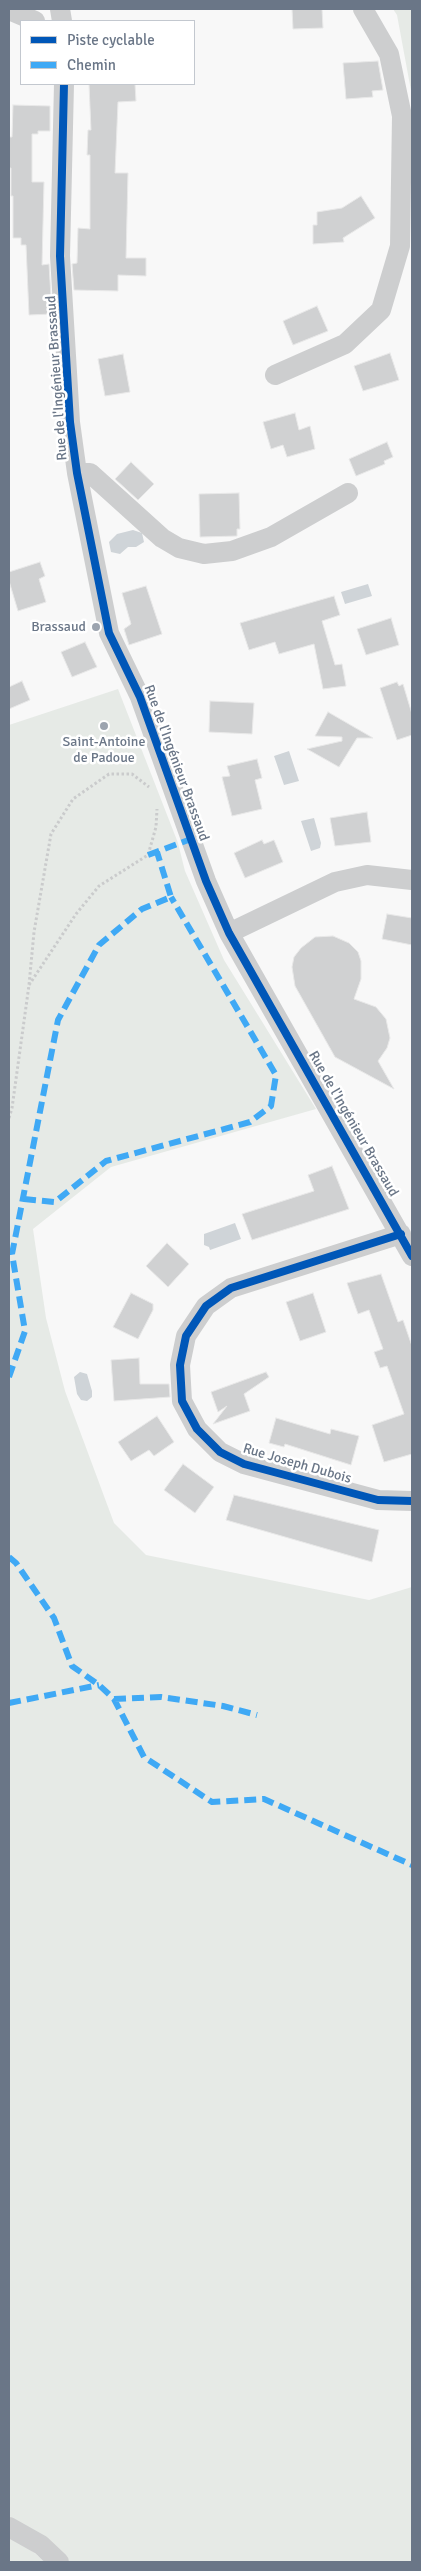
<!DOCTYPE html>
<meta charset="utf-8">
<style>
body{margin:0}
#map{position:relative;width:421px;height:2571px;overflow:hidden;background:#f8f8f8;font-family:Signika,sans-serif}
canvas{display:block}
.frame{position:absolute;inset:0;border:10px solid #6a7687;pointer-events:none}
.legend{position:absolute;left:20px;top:20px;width:175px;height:65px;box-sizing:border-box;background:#fff;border:1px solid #c3c8cf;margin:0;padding:6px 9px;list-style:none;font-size:15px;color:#6a7687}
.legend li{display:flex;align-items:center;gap:10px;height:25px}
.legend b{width:25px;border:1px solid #c3c8cf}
</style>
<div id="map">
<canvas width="421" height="2571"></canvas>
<div class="frame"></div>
<ul class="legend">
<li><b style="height:6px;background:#0057b8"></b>Piste cyclable</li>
<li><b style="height:6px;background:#3fa9f5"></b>Chemin</li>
</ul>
</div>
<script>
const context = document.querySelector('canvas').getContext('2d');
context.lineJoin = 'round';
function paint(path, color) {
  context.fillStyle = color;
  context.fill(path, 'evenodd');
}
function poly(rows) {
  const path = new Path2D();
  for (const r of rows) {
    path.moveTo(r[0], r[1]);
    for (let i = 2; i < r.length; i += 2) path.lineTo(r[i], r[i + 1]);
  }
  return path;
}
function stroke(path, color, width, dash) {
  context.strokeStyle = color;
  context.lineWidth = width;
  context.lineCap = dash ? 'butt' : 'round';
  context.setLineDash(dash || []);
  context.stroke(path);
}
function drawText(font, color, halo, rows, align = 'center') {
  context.font = font + ' Signika,sans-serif';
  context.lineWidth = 5;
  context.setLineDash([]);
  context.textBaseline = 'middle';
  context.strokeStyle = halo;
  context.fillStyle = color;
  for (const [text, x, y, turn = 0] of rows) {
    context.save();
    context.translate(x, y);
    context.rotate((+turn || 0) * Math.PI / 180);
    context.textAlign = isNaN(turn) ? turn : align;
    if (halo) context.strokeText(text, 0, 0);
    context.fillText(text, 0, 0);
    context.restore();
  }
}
paint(poly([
 [393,9,412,9,412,96,397,15],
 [118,689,178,843,185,871,224,960,316,1109,111,1167,33,1229,46,1318,65,1391,114,1523,146,1555,369,1600,412,1587,412,2562,70,2562,50,2543,9,2516,9,725],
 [9,2535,24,2544,45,2562,9,2562]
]), '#e6eae6');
paint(poly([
 [133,530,142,533,144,542,136,547,128,547,120,554,111,552,109,542,117,534],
 [368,584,372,596,345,604,341,592],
 [289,751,299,781,284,785,274,756],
 [314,818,321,843,320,848,311,851,301,821],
 [235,1223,241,1239,210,1250,209,1247,204,1245,204,1234],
 [80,1372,87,1374,92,1391,92,1397,87,1401,81,1400,77,1394,74,1377]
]), '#cfd4d8');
const building = poly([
 [292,9,322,9,323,28,293,29,292,9],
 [378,61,383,90,372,91,373,97,346,99,343,63,378,61],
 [89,84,135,84,136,101,118,102,115,173,128,173,126,258,146,258,146,276,118,275,118,291,74,290,72,264,77,263,78,228,90,229,90,155,87,155,88,130,91,130,89,84],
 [13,105,50,106,50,131,38,131,38,134,32,134,32,182,44,182,42,265,49,264,52,314,29,315,26,245,21,245,21,238,13,238,13,196,11,196,11,168,9,168,9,137,12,137,13,105],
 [361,196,375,218,343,238,344,242,313,244,313,225,317,225,317,212,342,208,361,196],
 [317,306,328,331,293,345,283,321,317,306],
 [390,353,399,380,363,391,354,366,390,353],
 [123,354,130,392,105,396,98,359,123,354],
 [295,413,299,430,310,426,315,449,287,457,283,445,271,449,263,422,295,413],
 [387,442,393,457,384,461,385,464,356,476,349,459,387,442],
 [131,462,154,484,138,500,115,479,131,462],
 [239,493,240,529,237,529,237,536,200,537,199,494,239,493],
 [40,562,45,576,39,579,46,602,18,611,9,581,9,572,40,562],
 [146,586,162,634,129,645,124,629,131,624,122,593,146,586],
 [334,596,340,615,322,621,335,665,342,664,346,686,323,689,314,644,279,654,275,642,249,650,240,623,334,596],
 [391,618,399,645,366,655,357,629,391,618],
 [85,642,97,667,72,677,61,652,85,642],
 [22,681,30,700,9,709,9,687,22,681],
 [397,682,399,686,403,684,412,714,412,735,397,740,380,688,397,682],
 [210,701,254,703,252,734,209,732,210,701],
 [328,712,373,738,357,738,339,767,307,749,342,741,342,737,315,736,328,712],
 [257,759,262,778,255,780,262,809,232,816,222,777,230,776,227,766,257,759],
 [367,812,371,842,335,846,330,818,367,812],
 [262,840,264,844,274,840,283,862,245,878,234,853,262,840],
 [387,914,412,918,412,945,382,939,387,914],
 [333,936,349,943,358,952,361,961,361,979,354,999,376,1007,386,1019,390,1038,387,1048,378,1061,394,1089,335,1057,295,986,292,967,294,957,301,948,315,937,333,936],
 [332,1166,349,1209,252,1240,242,1214,314,1191,308,1175,332,1166],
 [167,1243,189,1264,168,1287,146,1266,167,1243],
 [381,1274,398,1322,403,1320,412,1346,412,1454,384,1462,372,1425,404,1414,387,1366,380,1368,374,1352,383,1349,369,1310,358,1314,347,1283,381,1274],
 [131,1293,153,1304,153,1310,138,1339,113,1327,131,1293],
 [313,1293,326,1332,300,1341,286,1302,313,1293],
 [139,1358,140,1384,169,1384,170,1397,114,1401,111,1360,139,1358],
 [266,1372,269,1377,244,1394,250,1411,213,1424,227,1406,218,1412,211,1392,266,1372],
 [157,1416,174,1442,154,1456,149,1450,131,1461,118,1442,157,1416],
 [276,1418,330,1434,331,1429,359,1436,351,1465,285,1444,284,1447,269,1443,276,1418],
 [183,1464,214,1487,195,1513,164,1490,183,1464],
 [234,1495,379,1530,372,1562,226,1520,234,1495]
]);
paint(building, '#d0d1d2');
stroke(building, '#e8e8e8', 1);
stroke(poly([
 [29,985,76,914,99,886,148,855,156,827,157,809],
 [9,1118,12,1108,29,985,34,932,51,834,73,799,109,774,132,774,149,787]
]), '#cacbcc', 3, [2.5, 2.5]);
stroke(poly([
 [60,9,62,21],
 [9,10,35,21],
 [64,84,60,256,70,422,77,473,109,633,140,697,206,881,229,933,412,1256],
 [275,375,345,344,381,310,400,246,402,116,389,54,363,9],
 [77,473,90,473,162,538,179,548,204,554,232,551,271,537,348,493],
 [229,933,335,882,367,875,412,880],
 [401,1234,231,1288,206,1306,186,1336,180,1365,182,1401,197,1429,220,1452,244,1464,378,1500,412,1501],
 [9,2527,41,2545,59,2562]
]), '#cdcecf', 20);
stroke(poly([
 [148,855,191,839],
 [24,1199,55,1202,106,1161,250,1122,271,1106,276,1075,171,897],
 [9,1377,25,1331,12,1254,58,1020,99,945,142,909,171,897,157,852],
 [9,1557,16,1563,54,1618,72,1666,99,1685,114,1699,144,1757,212,1802,264,1799,412,1865],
 [114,1699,161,1697,223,1706,257,1715],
 [9,1703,99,1685]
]), '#3fa9f5', 6, [12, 6]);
stroke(poly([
 [64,84,60,256,70,422,77,473,109,633,140,697,206,881,229,933,412,1256],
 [401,1234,231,1288,206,1306,186,1336,180,1365,182,1401,197,1429,220,1452,244,1464,378,1500,412,1501]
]), '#0057b8', 8);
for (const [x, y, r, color] of [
 [96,627,5,"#9ca4af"],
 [104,726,5,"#9ca4af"]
]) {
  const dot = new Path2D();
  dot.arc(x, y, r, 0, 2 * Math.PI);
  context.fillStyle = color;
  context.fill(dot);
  stroke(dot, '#fff', 2);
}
drawText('14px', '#6a7687', '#fff', [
 ["Rue de l'Ingénieur Brassaud",57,378,-94],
 ["Rue de l'Ingénieur Brassaud",176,763,70],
 ["Rue de l'Ingénieur Brassaud",353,1124,60],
 ["Rue Joseph Dubois",297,1464,16]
]);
drawText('14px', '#6a7687', '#fff', [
 ["Brassaud",86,627],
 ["Saint-Antoine",104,742,"center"],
 ["de Padoue",104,758,"center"]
], 'right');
</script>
